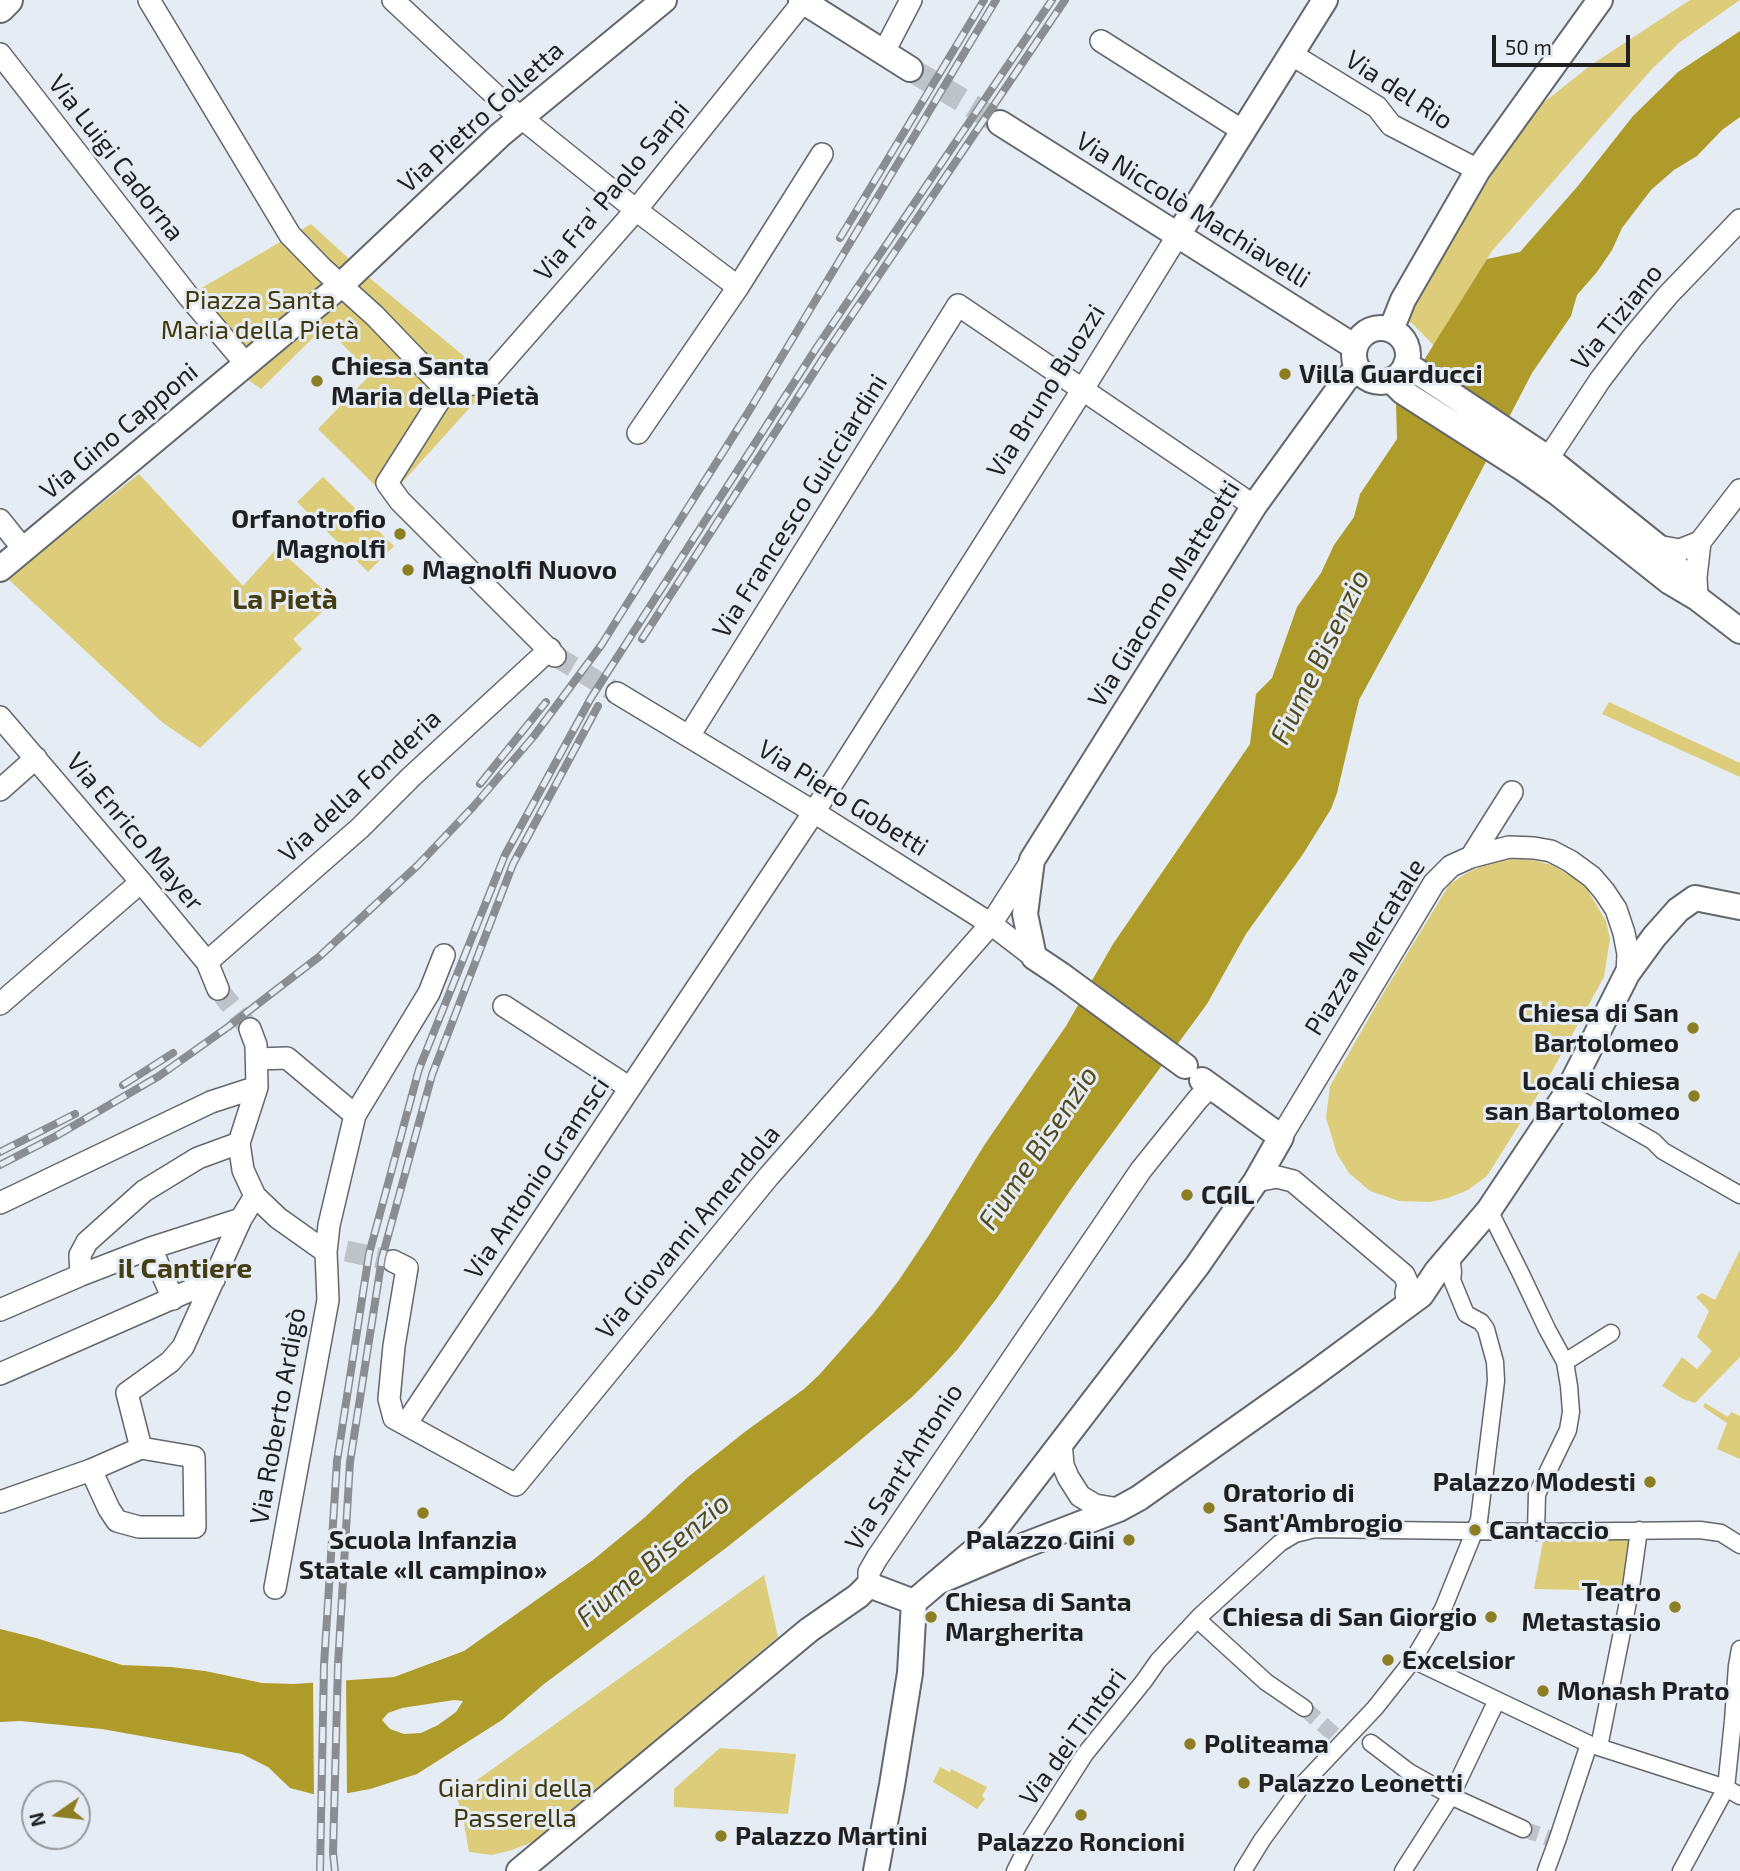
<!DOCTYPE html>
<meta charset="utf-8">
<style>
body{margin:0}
#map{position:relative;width:1740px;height:1871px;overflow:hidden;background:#e6ecf3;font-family:"Exo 2",sans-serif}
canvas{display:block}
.north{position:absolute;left:21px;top:1780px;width:70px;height:70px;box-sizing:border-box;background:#e6ecf3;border:2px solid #969a9f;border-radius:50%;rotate:256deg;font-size:19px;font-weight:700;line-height:28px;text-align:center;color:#1e2022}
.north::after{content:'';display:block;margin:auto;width:24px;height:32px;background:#8d7d23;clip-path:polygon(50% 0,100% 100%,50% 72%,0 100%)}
.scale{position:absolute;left:1492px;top:35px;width:138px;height:32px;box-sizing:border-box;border:4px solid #1e2022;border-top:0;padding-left:9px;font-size:21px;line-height:24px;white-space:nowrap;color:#1e2022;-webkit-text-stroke:5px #e6ecf3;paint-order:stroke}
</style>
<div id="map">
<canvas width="1740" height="1871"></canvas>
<div class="north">N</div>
<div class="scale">50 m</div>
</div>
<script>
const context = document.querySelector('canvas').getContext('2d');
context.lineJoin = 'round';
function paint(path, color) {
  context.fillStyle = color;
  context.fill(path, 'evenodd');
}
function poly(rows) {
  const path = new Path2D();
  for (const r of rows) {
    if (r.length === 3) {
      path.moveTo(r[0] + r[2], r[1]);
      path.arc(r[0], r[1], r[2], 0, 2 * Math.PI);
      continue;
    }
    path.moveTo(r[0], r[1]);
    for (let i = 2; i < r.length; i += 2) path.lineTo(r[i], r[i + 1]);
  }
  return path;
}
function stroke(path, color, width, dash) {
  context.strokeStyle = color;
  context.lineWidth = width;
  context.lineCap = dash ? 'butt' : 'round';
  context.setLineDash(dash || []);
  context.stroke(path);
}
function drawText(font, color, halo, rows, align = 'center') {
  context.font = font + ' "Exo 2",sans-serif';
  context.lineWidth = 6;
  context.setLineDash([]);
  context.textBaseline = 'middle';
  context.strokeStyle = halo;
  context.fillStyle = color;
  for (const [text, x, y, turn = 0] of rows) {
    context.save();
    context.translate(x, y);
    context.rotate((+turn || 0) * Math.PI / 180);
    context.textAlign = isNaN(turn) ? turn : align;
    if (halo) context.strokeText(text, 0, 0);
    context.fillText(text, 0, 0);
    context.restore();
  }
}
paint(poly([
 [1690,0,1740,0,1680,42,1651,70,1492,251,1434,346,1413,324,1404,319,1475,201,1534,110,1591,65],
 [311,224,372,280,482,371,485,391,399,486,397,507,318,429,371,374,325,326,261,389,237,372,181,300],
 [139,474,243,586,277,548,335,600,293,639,302,649,200,748,163,723,7,578],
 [323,477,394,546,368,572,297,502],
 [1609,702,1740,763,1740,777,1602,714],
 [1510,859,1532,860,1552,865,1584,884,1606,921,1610,939,1604,977,1546,1082,1487,1176,1468,1190,1448,1198,1430,1202,1399,1201,1370,1191,1349,1173,1337,1154,1326,1118,1330,1086,1381,997,1449,885,1465,874,1488,863],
 [1740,1250,1740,1357,1695,1403,1683,1399,1662,1386,1682,1357,1697,1369,1712,1351,1697,1337,1709,1311,1696,1297,1702,1293,1715,1300],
 [1705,1403,1728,1417,1731,1412,1740,1416,1740,1459,1717,1449,1727,1423,1703,1407],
 [1544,1536,1638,1537,1627,1591,1534,1589],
 [764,1575,778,1637,535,1841,512,1850,492,1855,469,1852,463,1817,456,1795],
 [720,1748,796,1754,788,1814,674,1807,674,1789],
 [940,1767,950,1772,951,1769,987,1787,982,1796,985,1799,977,1809,933,1782]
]), '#ddcd7a');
paint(poly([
 [1740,31,1740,117,1722,130,1697,156,1674,170,1651,190,1622,228,1612,250,1597,272,1577,295,1571,316,1532,373,1424,581,1359,700,1337,793,1331,809,1303,854,1246,934,1207,1004,1074,1185,997,1298,957,1350,934,1375,912,1397,845,1453,726,1548,544,1684,502,1720,417,1774,370,1789,343,1794,313,1794,290,1788,268,1767,242,1754,102,1729,20,1721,0,1722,0,1629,36,1638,122,1665,171,1667,205,1671,262,1683,294,1684,394,1677,464,1651,593,1560,644,1518,688,1477,746,1431,804,1389,819,1375,873,1314,899,1280,929,1235,985,1144,1066,1026,1113,944,1250,744,1256,694,1272,678,1297,607,1321,573,1334,545,1354,517,1360,494,1397,439,1396,405,1487,259,1520,252,1577,187,1633,116,1678,72],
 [454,1700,463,1701,456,1712,438,1725,421,1733,404,1734,390,1729,382,1720,388,1713,402,1708]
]), '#af9b2a');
paint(poly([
 [346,1677,347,1797,314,1798,313,1679]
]), '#e6ecf3');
stroke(poly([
 [1304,1708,1338,1738],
 [1523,1829,1552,1839]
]), '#bec3c9', 16, [16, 8]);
stroke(poly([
 [555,656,617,693],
 [218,989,250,1029],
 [346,1251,393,1261]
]), '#bec3c9', 21, [21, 10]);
stroke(poly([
 [910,69,1000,123]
]), '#bec3c9', 24, [24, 12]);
const pedestrian = poly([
 [1579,1099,1653,1141,1663,1151,1740,1195],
 [1489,1210,1521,1274,1547,1329,1565,1362,1569,1386,1571,1412,1568,1430,1537,1494,1536,1532],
 [1565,1362,1611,1333],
 [1197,1619,1266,1682,1304,1708],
 [1413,1660,1589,1744,1726,1788,1740,1796],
 [1371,1743,1409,1772,1455,1798,1523,1829],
 [1599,1747,1631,1587,1639,1530],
 [1015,1871,1032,1837,1085,1754,1144,1681,1158,1661,1200,1616,1280,1543,1295,1534,1315,1529,1536,1532,1700,1530,1721,1533,1740,1545],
 [1243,1871,1262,1840,1303,1784,1375,1708,1413,1660,1443,1609,1479,1520,1496,1381,1495,1362,1486,1329,1481,1322,1466,1314,1452,1280,1453,1272,1451,1255],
 [1403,1871,1451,1796,1497,1700],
 [1546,1871,1557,1841,1589,1744],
 [1681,1871,1726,1788,1733,1721,1737,1666,1740,1649]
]);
const minor = poly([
 [149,0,290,235,323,269,375,316,446,390,387,483,400,501,555,656],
 [393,0,508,107,636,210,738,287],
 [1101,41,1243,131],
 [884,52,911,0],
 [0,54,189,297,246,364],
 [1291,54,1377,107,1391,125,1478,170],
 [446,390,486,381,636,210,803,2],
 [638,433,738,287,822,154],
 [1546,457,1555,448,1600,380,1632,338,1668,295,1740,220],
 [0,520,24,550],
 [1657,546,1680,550,1700,542,1740,490],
 [1697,598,1696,577,1700,542],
 [617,693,814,812,991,924,1034,957],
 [0,717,141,882,207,962,218,989],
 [689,736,958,305,1254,506],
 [0,790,36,758],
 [1471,857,1512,792],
 [207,962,360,828,411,777,550,649],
 [0,1004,141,882],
 [504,1006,630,1088],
 [250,1029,256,1045,257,1087,239,1143,243,1170,255,1196,278,1218,326,1252],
 [257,1059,287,1058,355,1115],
 [1281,1137,1434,883,1451,866,1471,857,1509,847,1534,848,1551,851,1570,861,1592,877,1604,891,1616,909,1624,933,1628,954,1627,974],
 [1256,1181,1277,1177,1293,1181,1404,1275,1408,1284,1406,1293,1408,1304],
 [0,1203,211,1102,257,1087],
 [151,1248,173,1299],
 [393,1261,407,1268,394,1346,389,1399,394,1418,516,1485,769,1176,991,924,1032,860],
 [81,1275,80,1255,87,1242,144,1191,198,1158,239,1143],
 [0,1310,81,1275,151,1248,241,1219],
 [0,1374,214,1280],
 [406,1424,814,812,1083,389,1178,235],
 [1061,1442,1063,1465,1068,1477,1080,1496,1095,1505,1119,1509],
 [91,1470,109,1509,117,1521,139,1527,195,1527,194,1457,141,1448],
 [0,1502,91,1470,141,1448,127,1393,170,1362,183,1347,241,1219,255,1196],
 [869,1585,869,1572,877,1558,1141,1170,1198,1099,1211,1086],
 [275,1588,328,1300,326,1252,329,1225,355,1115,429,993,444,955]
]);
const tertiary = poly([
 [801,0,910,69],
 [1000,123,1355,347],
 [1178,235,1325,0],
 [1381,355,27],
 [1391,330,1403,300,1478,170,1600,0],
 [1406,364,1546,457,1657,546,1681,572,1688,583],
 [1391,380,1403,392,1525,470,1559,494,1670,582,1697,598,1740,631],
 [0,569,341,285,500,135,664,0],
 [1185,1066,1061,975,1034,957,1025,914,1032,860,1254,506,1346,379,1358,369],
 [940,1581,1020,1547,1119,1509,1139,1498,1310,1377,1421,1295,1437,1271,1489,1210,1567,1093,1627,974,1654,937,1678,910,1695,898,1740,907],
 [914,1602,980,1546,993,1532,1197,1266,1256,1181,1281,1137,1202,1080],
 [519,1871,809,1630,858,1596,869,1585,914,1602],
 [876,1871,892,1785,910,1673,914,1602]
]);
const secondary = poly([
 [0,8,8,0]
]);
stroke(pedestrian, '#62676d', 19);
stroke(minor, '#62676d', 24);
stroke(tertiary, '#62676d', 28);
stroke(secondary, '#62676d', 32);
stroke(pedestrian, '#fff', 16);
stroke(minor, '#fff', 21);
stroke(tertiary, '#fff', 24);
stroke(secondary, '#fff', 28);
const rail = poly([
 [840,238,984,0],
 [642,639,827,352,1065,0],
 [480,784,546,702],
 [123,1085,173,1053],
 [0,1152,75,1114],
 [0,1165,56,1136,159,1076,228,1027,320,956,418,865,473,807,534,736,602,644,620,615,749,411,996,0],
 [320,1871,324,1665,337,1461,369,1254,419,1069,505,855,591,698,817,347,1052,0],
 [335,1871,333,1853,338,1665,350,1462,382,1258,432,1075,513,864,598,706]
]);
stroke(rail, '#8a8e93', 8);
stroke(rail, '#e6ecf3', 5, [16]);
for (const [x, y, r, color] of [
 [1285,374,7,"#8d7d23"],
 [317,381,7,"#8d7d23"],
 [400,534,7,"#8d7d23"],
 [408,570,7,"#8d7d23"],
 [1693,1028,7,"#8d7d23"],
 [1694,1096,7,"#8d7d23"],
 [1187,1195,7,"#8d7d23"],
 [1650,1482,7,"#8d7d23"],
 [1209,1508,7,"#8d7d23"],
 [423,1513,7,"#8d7d23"],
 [1475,1530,7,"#8d7d23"],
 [1129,1540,7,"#8d7d23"],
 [1675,1607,7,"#8d7d23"],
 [931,1617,7,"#8d7d23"],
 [1491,1617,7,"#8d7d23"],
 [1388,1660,7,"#8d7d23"],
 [1543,1691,7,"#8d7d23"],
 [1190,1744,7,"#8d7d23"],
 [1244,1783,7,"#8d7d23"],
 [1081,1815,7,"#8d7d23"],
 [721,1836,7,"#8d7d23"]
]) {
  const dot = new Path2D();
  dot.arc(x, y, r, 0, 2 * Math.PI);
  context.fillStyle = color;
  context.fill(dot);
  stroke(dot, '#e6ecf3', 2.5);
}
drawText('26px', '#1e2022', '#e6ecf3', [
 ["Via del Rio",1399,90,33],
 ["Via Pietro Colletta",481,117,-42],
 ["Via Luigi Cadorna",116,158,52],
 ["Via Fra' Paolo Sarpi",612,191,-50],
 ["Via Niccolò Machiavelli",1193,210,32],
 ["Via Tiziano",1617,317,-51],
 ["Via Bruno Buozzi",1046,391,-58],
 ["Via Gino Capponi",119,431,-40],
 ["Via Francesco Guicciardini",800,506,-58],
 ["Via Giacomo Matteotti",1164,594,-58],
 ["Via della Fonderia",360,786,-43],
 ["Via Piero Gobetti",843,798,32],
 ["Via Enrico Mayer",135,832,50],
 ["Piazza Mercatale",1365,947,-58],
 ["Via Antonio Gramsci",537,1178,-56],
 ["Via Giovanni Amendola",688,1232,-50],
 ["Via Roberto Ardigò",278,1416,-80],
 ["Via Sant'Antonio",904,1467,-57],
 ["Via dei Tintori",1073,1737,-54]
]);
drawText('26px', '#40380a', '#e6ecf3', [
 ["Piazza Santa",260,300],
 ["Maria della Pietà",260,330],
 ["Giardini della",515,1788],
 ["Passerella",515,1818]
]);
drawText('bold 26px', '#1e2022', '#e6ecf3', [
 ["Chiesa Santa",331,366],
 ["Maria della Pietà",331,396],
 ["Villa Guarducci",1299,374],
 ["Orfanotrofio",386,519,"right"],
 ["Magnolfi",386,549,"right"],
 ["Magnolfi Nuovo",422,570],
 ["Chiesa di San",1679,1013,"right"],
 ["Bartolomeo",1679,1043,"right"],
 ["Locali chiesa",1680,1081,"right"],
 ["san Bartolomeo",1680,1111,"right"],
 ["CGIL",1201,1195],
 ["Palazzo Modesti",1636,1482,"right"],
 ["Oratorio di",1223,1493],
 ["Sant'Ambrogio",1223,1523],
 ["Cantaccio",1489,1530],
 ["Scuola Infanzia",423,1540,"center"],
 ["Statale «Il campino»",423,1570,"center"],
 ["Palazzo Gini",1115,1540,"right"],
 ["Teatro",1661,1592,"right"],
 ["Metastasio",1661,1622,"right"],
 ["Chiesa di Santa",945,1602],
 ["Margherita",945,1632],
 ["Chiesa di San Giorgio",1477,1617,"right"],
 ["Excelsior",1402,1660],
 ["Monash Prato",1557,1691],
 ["Politeama",1204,1744],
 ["Palazzo Leonetti",1258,1783],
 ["Palazzo Martini",735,1836],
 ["Palazzo Roncioni",1081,1842,"center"]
], 'left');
drawText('bold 28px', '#453d13', '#e6ecf3', [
 ["La Pietà",285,600],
 ["il Cantiere",185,1269]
]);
drawText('italic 28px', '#534a1e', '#e6ecf3', [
 ["Fiume Bisenzio",1320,657,-64],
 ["Fiume Bisenzio",1038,1148,-56],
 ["Fiume Bisenzio",653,1560,-40]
]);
</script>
